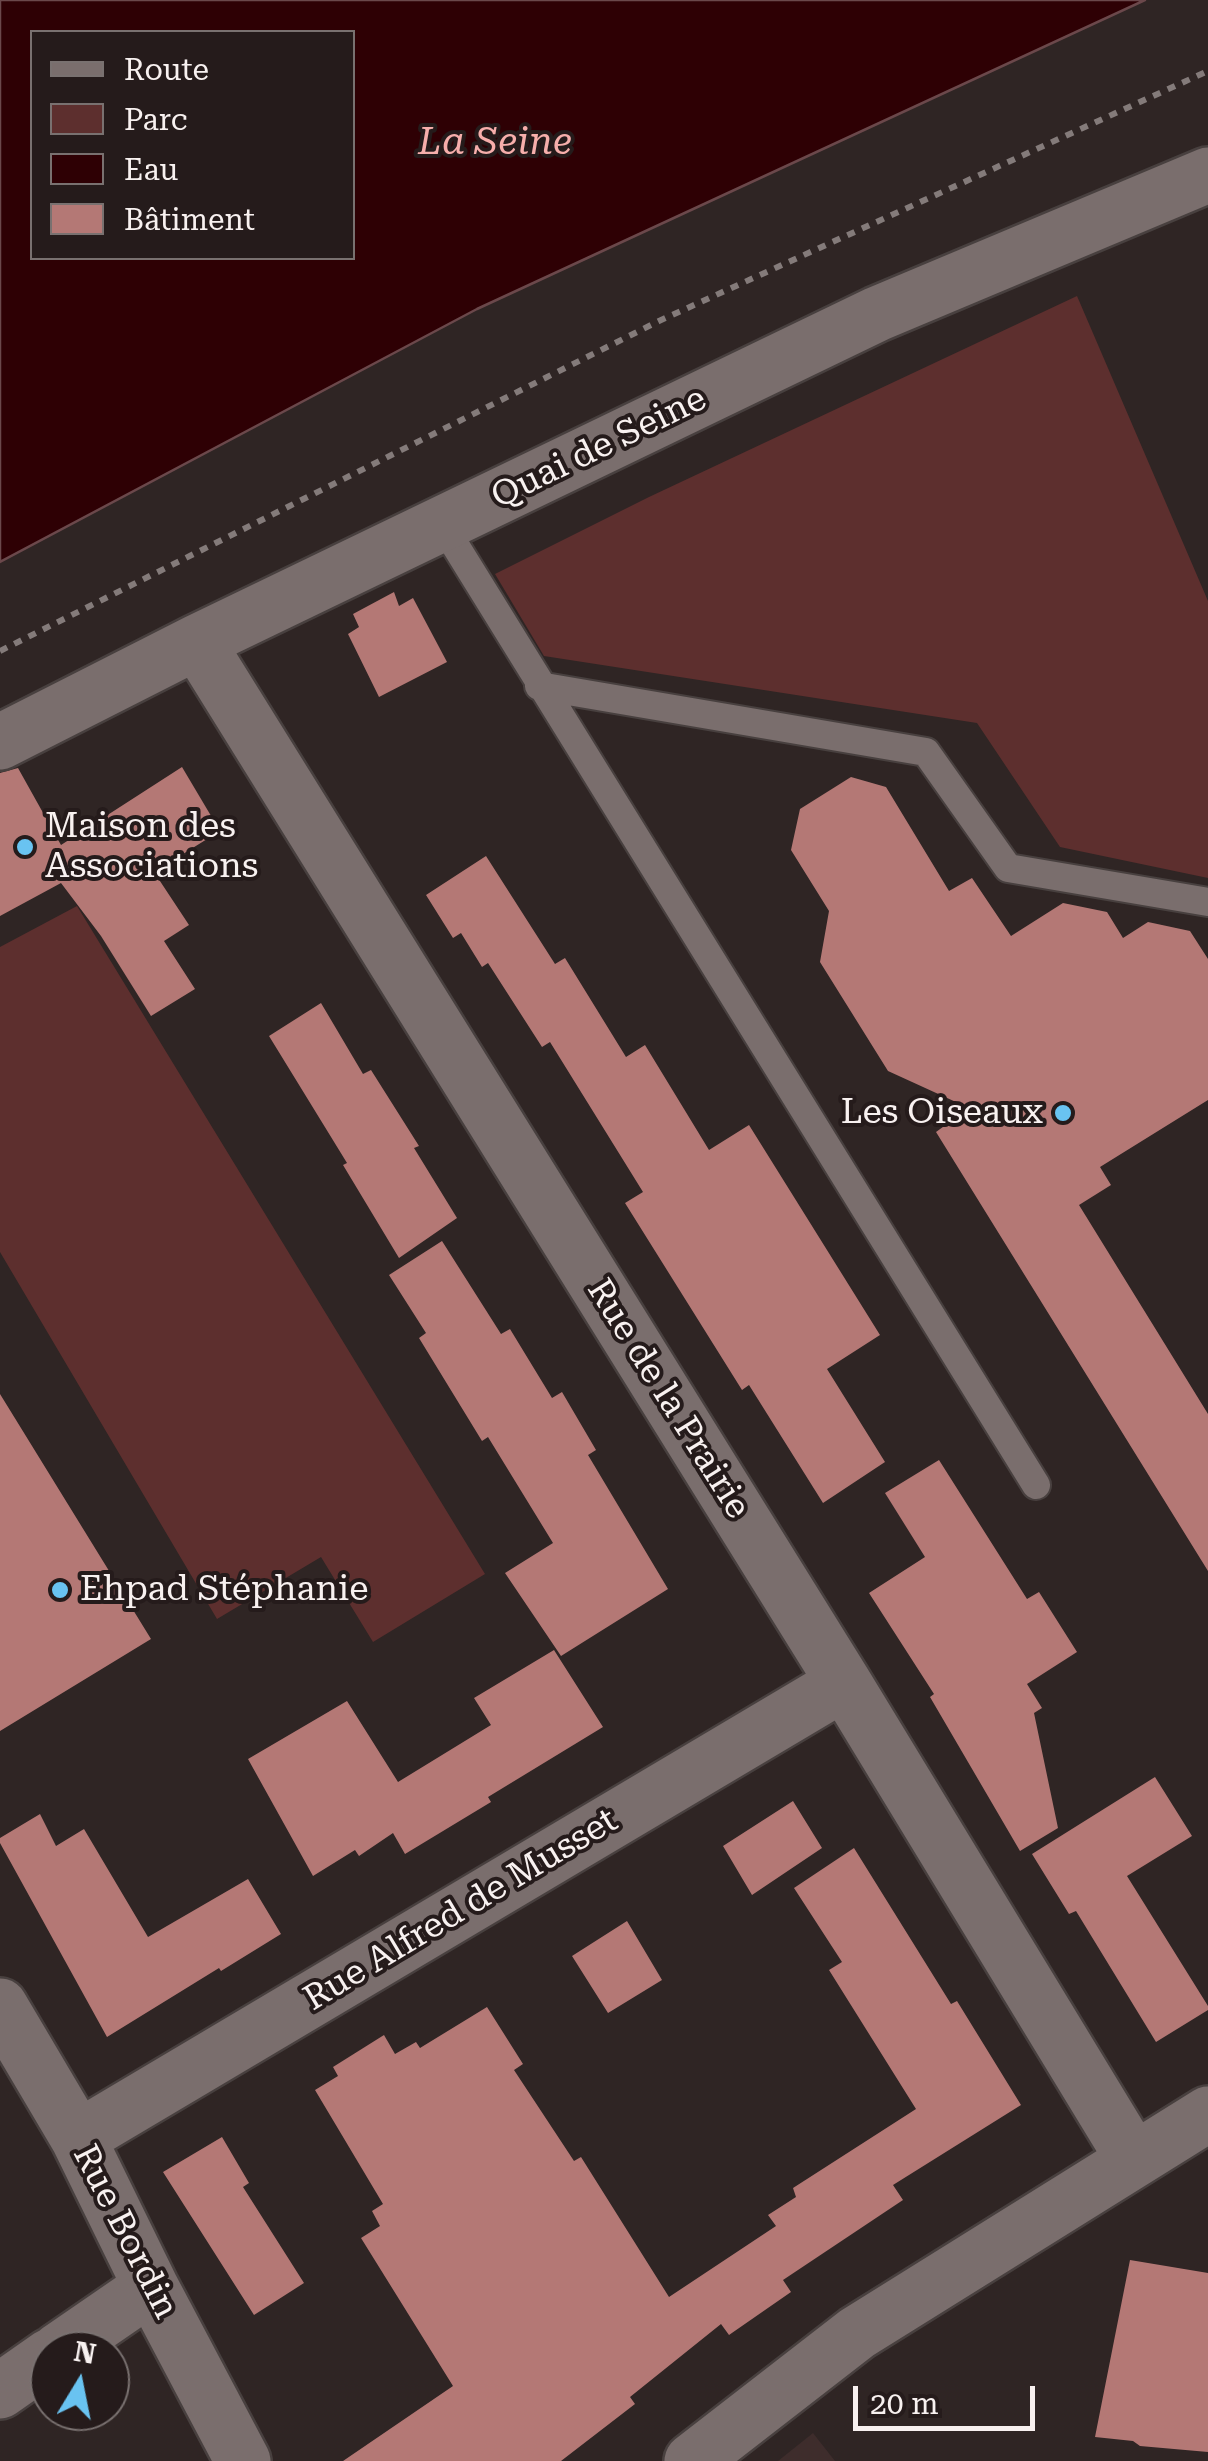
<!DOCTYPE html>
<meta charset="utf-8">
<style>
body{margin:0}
#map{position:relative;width:1208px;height:2461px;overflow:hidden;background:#2f2524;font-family:"Roboto Serif",serif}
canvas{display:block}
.legend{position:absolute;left:30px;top:30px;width:325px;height:230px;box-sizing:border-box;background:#251b1b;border:2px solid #797170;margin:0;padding:12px 18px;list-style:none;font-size:30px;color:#f8f1f0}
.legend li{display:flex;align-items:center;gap:20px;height:50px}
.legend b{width:50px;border:2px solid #797170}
.north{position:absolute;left:30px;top:2331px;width:100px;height:100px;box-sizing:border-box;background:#251b1b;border:2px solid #797170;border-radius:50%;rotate:10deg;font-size:28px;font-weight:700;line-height:40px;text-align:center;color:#f8f1f0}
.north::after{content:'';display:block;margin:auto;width:35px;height:45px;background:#69c3f1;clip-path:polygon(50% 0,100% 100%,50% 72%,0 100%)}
.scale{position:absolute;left:853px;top:2386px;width:182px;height:45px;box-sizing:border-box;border:5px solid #f8f1f0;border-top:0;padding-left:12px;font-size:30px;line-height:35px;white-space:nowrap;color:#f8f1f0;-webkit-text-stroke:8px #251b1b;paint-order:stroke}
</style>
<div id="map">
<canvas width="1208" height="2461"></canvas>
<ul class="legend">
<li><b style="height:12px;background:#7a6e6d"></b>Route</li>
<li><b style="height:28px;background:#5d2f2e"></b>Parc</li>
<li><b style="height:28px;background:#2e0004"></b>Eau</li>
<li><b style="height:28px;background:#b47875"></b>Bâtiment</li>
</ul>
<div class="north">N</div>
<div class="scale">20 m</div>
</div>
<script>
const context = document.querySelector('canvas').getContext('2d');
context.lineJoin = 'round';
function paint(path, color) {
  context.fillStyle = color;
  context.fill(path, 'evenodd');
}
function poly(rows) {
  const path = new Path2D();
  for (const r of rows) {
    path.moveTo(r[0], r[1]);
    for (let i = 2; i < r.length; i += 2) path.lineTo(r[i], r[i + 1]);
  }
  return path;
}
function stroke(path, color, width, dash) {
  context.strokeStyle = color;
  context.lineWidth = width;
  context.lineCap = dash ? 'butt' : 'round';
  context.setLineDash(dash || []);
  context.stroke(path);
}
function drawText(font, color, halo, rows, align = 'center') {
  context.font = font + ' "Roboto Serif",serif';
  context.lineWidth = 8;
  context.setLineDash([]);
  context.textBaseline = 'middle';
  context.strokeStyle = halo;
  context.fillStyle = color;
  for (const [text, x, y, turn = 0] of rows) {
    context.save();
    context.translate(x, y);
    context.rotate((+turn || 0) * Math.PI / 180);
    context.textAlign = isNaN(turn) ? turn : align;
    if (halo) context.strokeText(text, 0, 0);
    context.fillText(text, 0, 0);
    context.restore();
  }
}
paint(poly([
 [813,2433,835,2461,778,2461]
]), '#3e2d2c');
paint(poly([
 [1077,296,1208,601,1208,878,1060,847,977,723,544,656,495,574,649,497],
 [77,906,485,1574,373,1642,321,1557,217,1619,0,1252,0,947]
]), '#5d2f2e');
const water = poly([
 [0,0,1145,0,477,309,0,562,0,0],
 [32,32,352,32,352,258,32,258,32,32]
]);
paint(water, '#2e0004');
stroke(water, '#6b484b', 2.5);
paint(poly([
 [394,592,399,606,413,598,447,662,379,697,348,634,359,627,353,614],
 [182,767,220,831,154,872,189,925,164,941,195,989,151,1016,101,936,61,883,0,916,0,773,18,768,61,845],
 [851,777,886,787,949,891,972,878,1011,936,1063,903,1107,912,1123,938,1148,922,1190,931,1208,959,1208,1100,1100,1167,1111,1185,1079,1205,1208,1414,1208,1571,936,1132,969,1108,888,1071,820,962,829,911,791,850,800,809],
 [486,856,555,964,565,958,626,1057,645,1045,709,1150,749,1125,880,1335,827,1369,885,1462,823,1503,749,1385,742,1390,625,1203,643,1192,550,1042,542,1047,488,963,482,967,461,933,453,938,426,895],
 [321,1003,363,1074,371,1070,419,1146,414,1148,457,1218,399,1258,343,1165,347,1163,269,1036],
 [442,1241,501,1334,510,1329,552,1398,562,1392,596,1450,588,1455,668,1589,561,1656,505,1573,553,1543,488,1437,482,1441,419,1338,426,1333,389,1275],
 [0,1394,151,1639,0,1731],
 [939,1460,1027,1599,1039,1592,1077,1652,1027,1684,1042,1708,1034,1713,1058,1828,1020,1851,930,1697,934,1694,869,1593,925,1557,885,1493],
 [554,1650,603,1727,488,1797,491,1802,405,1854,393,1833,359,1856,355,1850,313,1876,248,1759,347,1701,398,1782,491,1725,474,1698],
 [1155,1777,1192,1836,1127,1876,1208,2006,1208,2010,1156,2042,1076,1911,1069,1914,1032,1854],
 [793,1801,822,1848,752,1895,723,1846],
 [40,1814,56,1846,84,1829,148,1937,248,1879,281,1934,221,1971,219,1968,107,2037,0,1843,0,1838],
 [854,1848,951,2004,957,2001,1021,2105,893,2185,903,2200,783,2280,791,2292,729,2335,721,2324,630,2397,635,2404,561,2461,343,2461,453,2386,361,2238,380,2226,372,2211,383,2204,315,2090,338,2076,333,2067,384,2035,395,2054,416,2042,420,2048,487,2007,523,2064,514,2070,574,2161,581,2157,669,2297,776,2226,768,2215,796,2197,793,2188,916,2109,829,1970,842,1962,794,1888],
 [627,1921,662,1980,608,2013,572,1956],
 [222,2137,249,2183,243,2187,304,2283,254,2315,163,2172],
 [1130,2260,1208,2273,1208,2452,1140,2446,1133,2441,1095,2437]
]), '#b47875');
const lane = poly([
 [442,524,1036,1485],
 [539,686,926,752,1008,868,1208,902]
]);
const street = poly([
 [197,642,844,1683,1134,2160],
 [0,742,197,642,877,314,1208,175],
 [0,2006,78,2138,151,2287,243,2461],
 [78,2138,844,1683],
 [58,2351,151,2287],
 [0,2391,50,2356],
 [692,2461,857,2333,1208,2114]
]);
stroke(lane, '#48403f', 32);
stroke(street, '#48403f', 60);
stroke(poly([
 [0,651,659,321,1208,71]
]), '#847b7a', 6, [8, 8]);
stroke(lane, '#7a6e6d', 28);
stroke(street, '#7a6e6d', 55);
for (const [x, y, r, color] of [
 [25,847,10,"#69c3f1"],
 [1063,1113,10,"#69c3f1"],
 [60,1590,10,"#69c3f1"]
]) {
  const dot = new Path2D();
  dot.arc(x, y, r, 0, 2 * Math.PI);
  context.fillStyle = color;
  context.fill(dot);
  stroke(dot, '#251b1b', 4);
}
drawText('35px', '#f8f1f0', '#251b1b', [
 ["Quai de Seine",599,448,-26],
 ["Rue de la Prairie",668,1399,58],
 ["Rue Alfred de Musset",461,1910,-31],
 ["Rue Bordin",125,2232,63]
]);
drawText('35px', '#f8f1f0', '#251b1b', [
 ["Maison des",45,827],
 ["Associations",45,867],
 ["Les Oiseaux",1043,1113,"right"],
 ["Ehpad Stéphanie",80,1590]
], 'left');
drawText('italic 38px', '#f6aeab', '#251b1b', [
 ["La Seine",495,143]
]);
</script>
